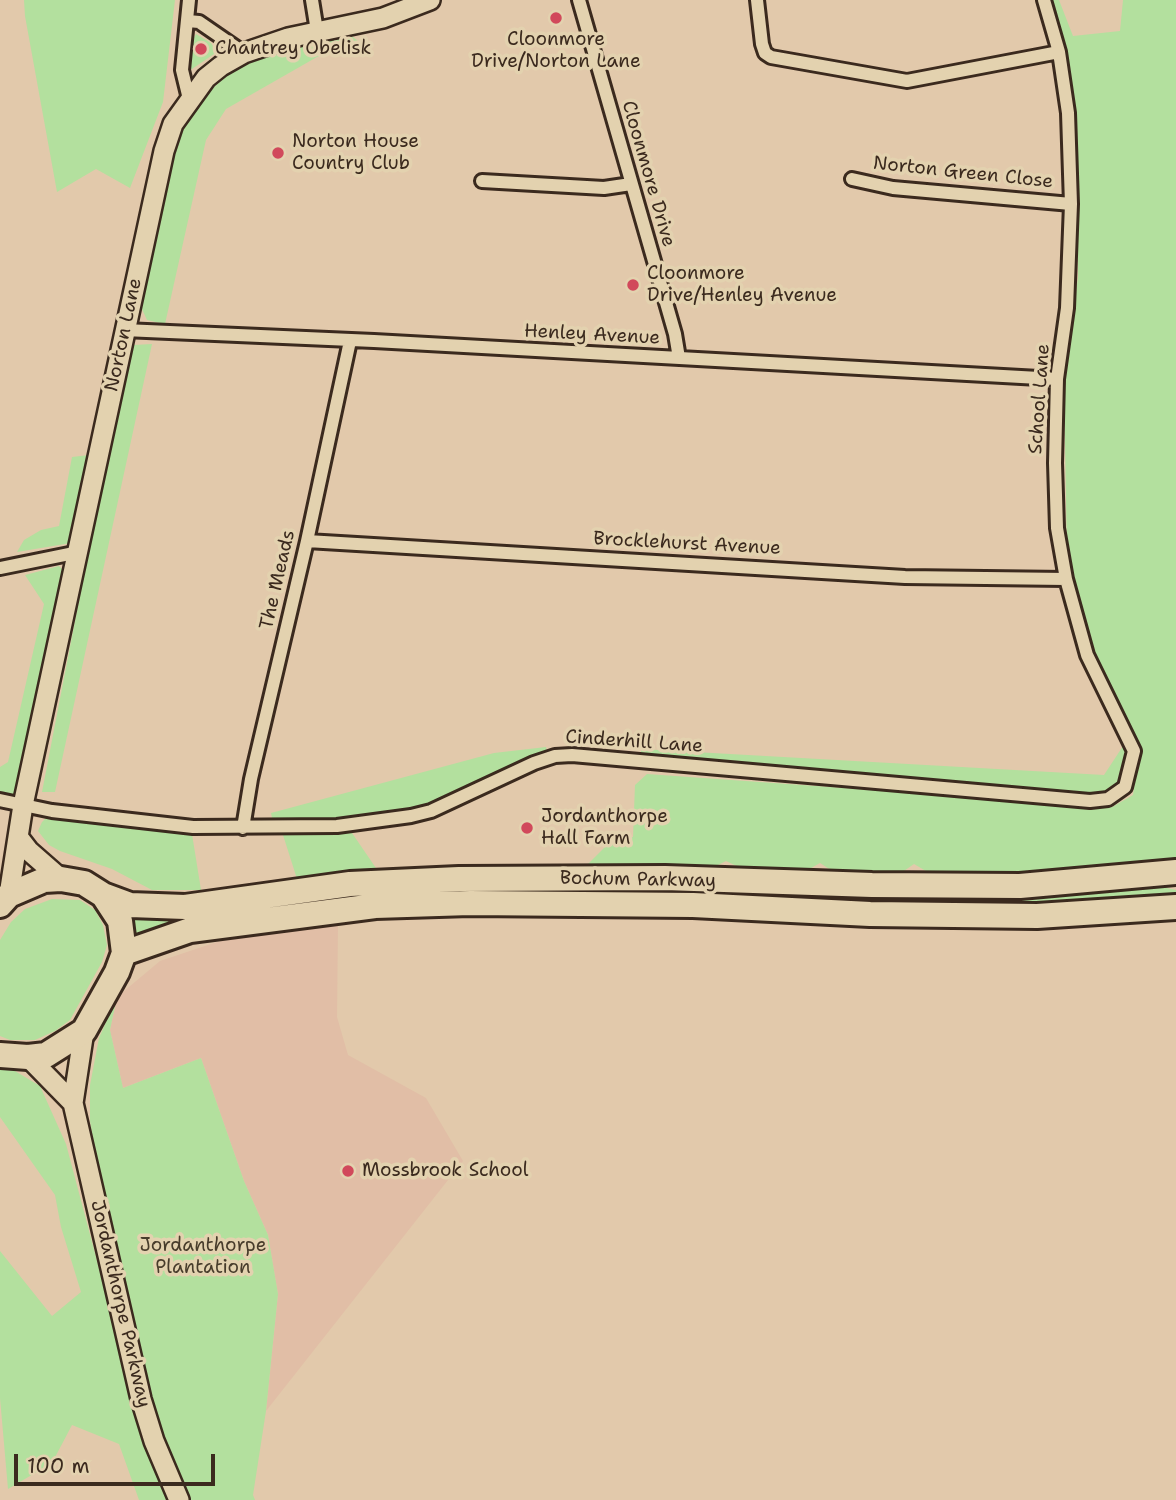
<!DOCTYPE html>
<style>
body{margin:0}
#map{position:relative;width:1176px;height:1500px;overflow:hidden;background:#e2c9ab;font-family:"Shantell Sans",sans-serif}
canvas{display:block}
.scale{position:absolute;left:14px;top:1454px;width:201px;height:32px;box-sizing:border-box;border:4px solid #3b2a1e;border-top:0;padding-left:9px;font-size:21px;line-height:24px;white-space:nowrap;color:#3b2a1e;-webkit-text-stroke:5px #e3d2af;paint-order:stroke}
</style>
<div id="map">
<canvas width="1176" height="1500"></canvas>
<div class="scale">100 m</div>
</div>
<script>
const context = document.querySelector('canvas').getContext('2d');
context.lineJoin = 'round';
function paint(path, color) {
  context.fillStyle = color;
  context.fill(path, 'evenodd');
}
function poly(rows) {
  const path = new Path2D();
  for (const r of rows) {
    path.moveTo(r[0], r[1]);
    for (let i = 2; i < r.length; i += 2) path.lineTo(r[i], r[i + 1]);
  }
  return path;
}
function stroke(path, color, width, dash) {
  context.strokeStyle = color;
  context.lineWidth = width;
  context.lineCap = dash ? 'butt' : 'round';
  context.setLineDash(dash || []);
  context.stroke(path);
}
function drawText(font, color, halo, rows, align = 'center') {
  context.font = font + ' "Shantell Sans",sans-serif';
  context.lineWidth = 7;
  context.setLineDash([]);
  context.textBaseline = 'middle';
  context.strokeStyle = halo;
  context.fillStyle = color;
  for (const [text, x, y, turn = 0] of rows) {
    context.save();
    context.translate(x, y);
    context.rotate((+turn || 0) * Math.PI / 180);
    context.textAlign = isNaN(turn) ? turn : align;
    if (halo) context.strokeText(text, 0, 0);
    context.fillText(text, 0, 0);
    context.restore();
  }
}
paint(poly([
 [338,925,337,1017,348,1055,426,1098,463,1161,266,1411,278,1294,268,1235,244,1181,201,1058,123,1088,110,1030,117,997,160,961,226,939]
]), '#e1bea6');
paint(poly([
 [24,0,175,0,163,102,130,188,96,169,57,192,25,16],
 [1047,0,1059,0,1073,36,1120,31,1123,0,1176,0,1176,859,1026,876,989,871,931,874,914,864,901,873,837,874,820,863,804,872,743,869,726,861,706,871,582,870,606,846,633,837,635,785,647,774,1112,807,1133,795,1138,759,1091,652,1067,557,1064,386,1078,277,1077,119],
 [196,34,211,43,217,52,189,71,187,63,190,45],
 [350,35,358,41,317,57,226,109,206,140,165,324,147,320,141,307,162,204,181,127,201,98,230,73,264,56],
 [152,344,55,792,42,792,102,481,134,345],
 [89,455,71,543,17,552,24,540,41,530,59,526,72,457],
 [59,566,64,571,19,797,0,793,0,767,8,762,44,604,25,575],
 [1125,743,1127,759,1120,781,1110,790,1088,793,641,756,641,749,1104,775],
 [546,747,547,752,472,787,420,806,377,816,273,822,271,813,494,753],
 [49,815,192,834,201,890,152,890,112,869,60,851,49,845,38,831,42,822],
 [352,833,378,871,298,882,283,835],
 [1161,884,1162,887,1176,890,1176,899,1013,908,418,889],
 [52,899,80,900,95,910,103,925,107,945,102,962,70,1020,55,1031,35,1040,10,1040,0,1036,0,940,11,922,25,909],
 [122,911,197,920,129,939],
 [117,997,110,1030,123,1088,201,1058,244,1181,268,1235,278,1294,266,1411,253,1495,255,1500,191,1500,179,1481,150,1398,99,1176,90,1121,90,1085,99,1038],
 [0,1062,40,1086,66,1144,144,1438,168,1500,139,1500,119,1444,72,1425,52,1463,8,1489,0,1398,0,1251,52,1316,81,1292,61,1227,55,1195,0,1117]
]), '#b3e09e');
const street = poly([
 [189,0,182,70,189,99],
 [312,0,317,31],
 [579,0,675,334,679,358],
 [757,0,762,44,765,53,771,57,907,81,1059,52],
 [188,21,199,22,244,53],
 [852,179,893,188,1071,204],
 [482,181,604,188,631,184],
 [124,330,374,341,1057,379],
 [307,541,905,577,1066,579],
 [0,568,79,552],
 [0,800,52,811,193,827,337,826,411,816,431,811,534,763,555,756,572,755,1090,801,1108,799,1125,787,1134,751,1087,655,1066,579,1057,528,1055,463,1057,379,1067,308,1071,204,1068,113,1059,52,1044,0],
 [243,828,251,779,307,541,350,341]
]);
const secondary = poly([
 [19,838,29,851,61,879],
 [9,895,23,805,164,151,173,124,206,78,221,66,244,53,288,38,383,18,430,0],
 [84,1031,73,1103,141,1399,154,1441,179,1500],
 [28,1057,73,1103]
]);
const highway = poly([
 [103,895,130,905,185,907,350,884,459,879,665,878,872,885,1020,886,1176,872],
 [0,905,9,895,44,880,61,879,84,883,103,895,120,921,124,953,117,972,84,1031,46,1055,28,1057,0,1055],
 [124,953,190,930,375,906,470,903,693,905,870,914,1037,916,1176,907]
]);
stroke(street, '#3b2a1e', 18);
stroke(secondary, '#3b2a1e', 24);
stroke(highway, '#3b2a1e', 30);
stroke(street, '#e3d2af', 12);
stroke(secondary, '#e3d2af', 19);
stroke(highway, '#e3d2af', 24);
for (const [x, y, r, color] of [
 [556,18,7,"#d1495b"],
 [201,49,7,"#d1495b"],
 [278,153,7,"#d1495b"],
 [633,285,7,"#d1495b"],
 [527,828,7,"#d1495b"],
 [348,1171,7,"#d1495b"]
]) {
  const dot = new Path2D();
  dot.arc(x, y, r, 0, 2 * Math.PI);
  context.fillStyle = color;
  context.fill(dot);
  stroke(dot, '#e3d2af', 2.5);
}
drawText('19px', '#3b2a1e', '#e3d2af', [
 ["Cloonmore",556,40,"center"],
 ["Drive/Norton Lane",556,62,"center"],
 ["Chantrey Obelisk",215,49],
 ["Norton House",292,142],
 ["Country Club",292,164],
 ["Cloonmore",647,274],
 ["Drive/Henley Avenue",647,296],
 ["Jordanthorpe",541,817],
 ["Hall Farm",541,839],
 ["Mossbrook School",362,1171]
], 'left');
drawText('19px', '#3b2a1e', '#e3d2af', [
 ["Norton Green Close",963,173,6],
 ["Cloonmore Drive",648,174,74],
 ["Norton Lane",124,335,-78],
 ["Henley Avenue",592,335,3],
 ["School Lane",1040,399,-86],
 ["Brocklehurst Avenue",687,544,3],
 ["The Meads",278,580,-77],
 ["Cinderhill Lane",634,742,4],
 ["Bochum Parkway",638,880,1],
 ["Jordanthorpe Parkway",120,1304,77]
]);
drawText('19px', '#473c2b', '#e3d2af', [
 ["Jordanthorpe",203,1246],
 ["Plantation",203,1268]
]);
</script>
